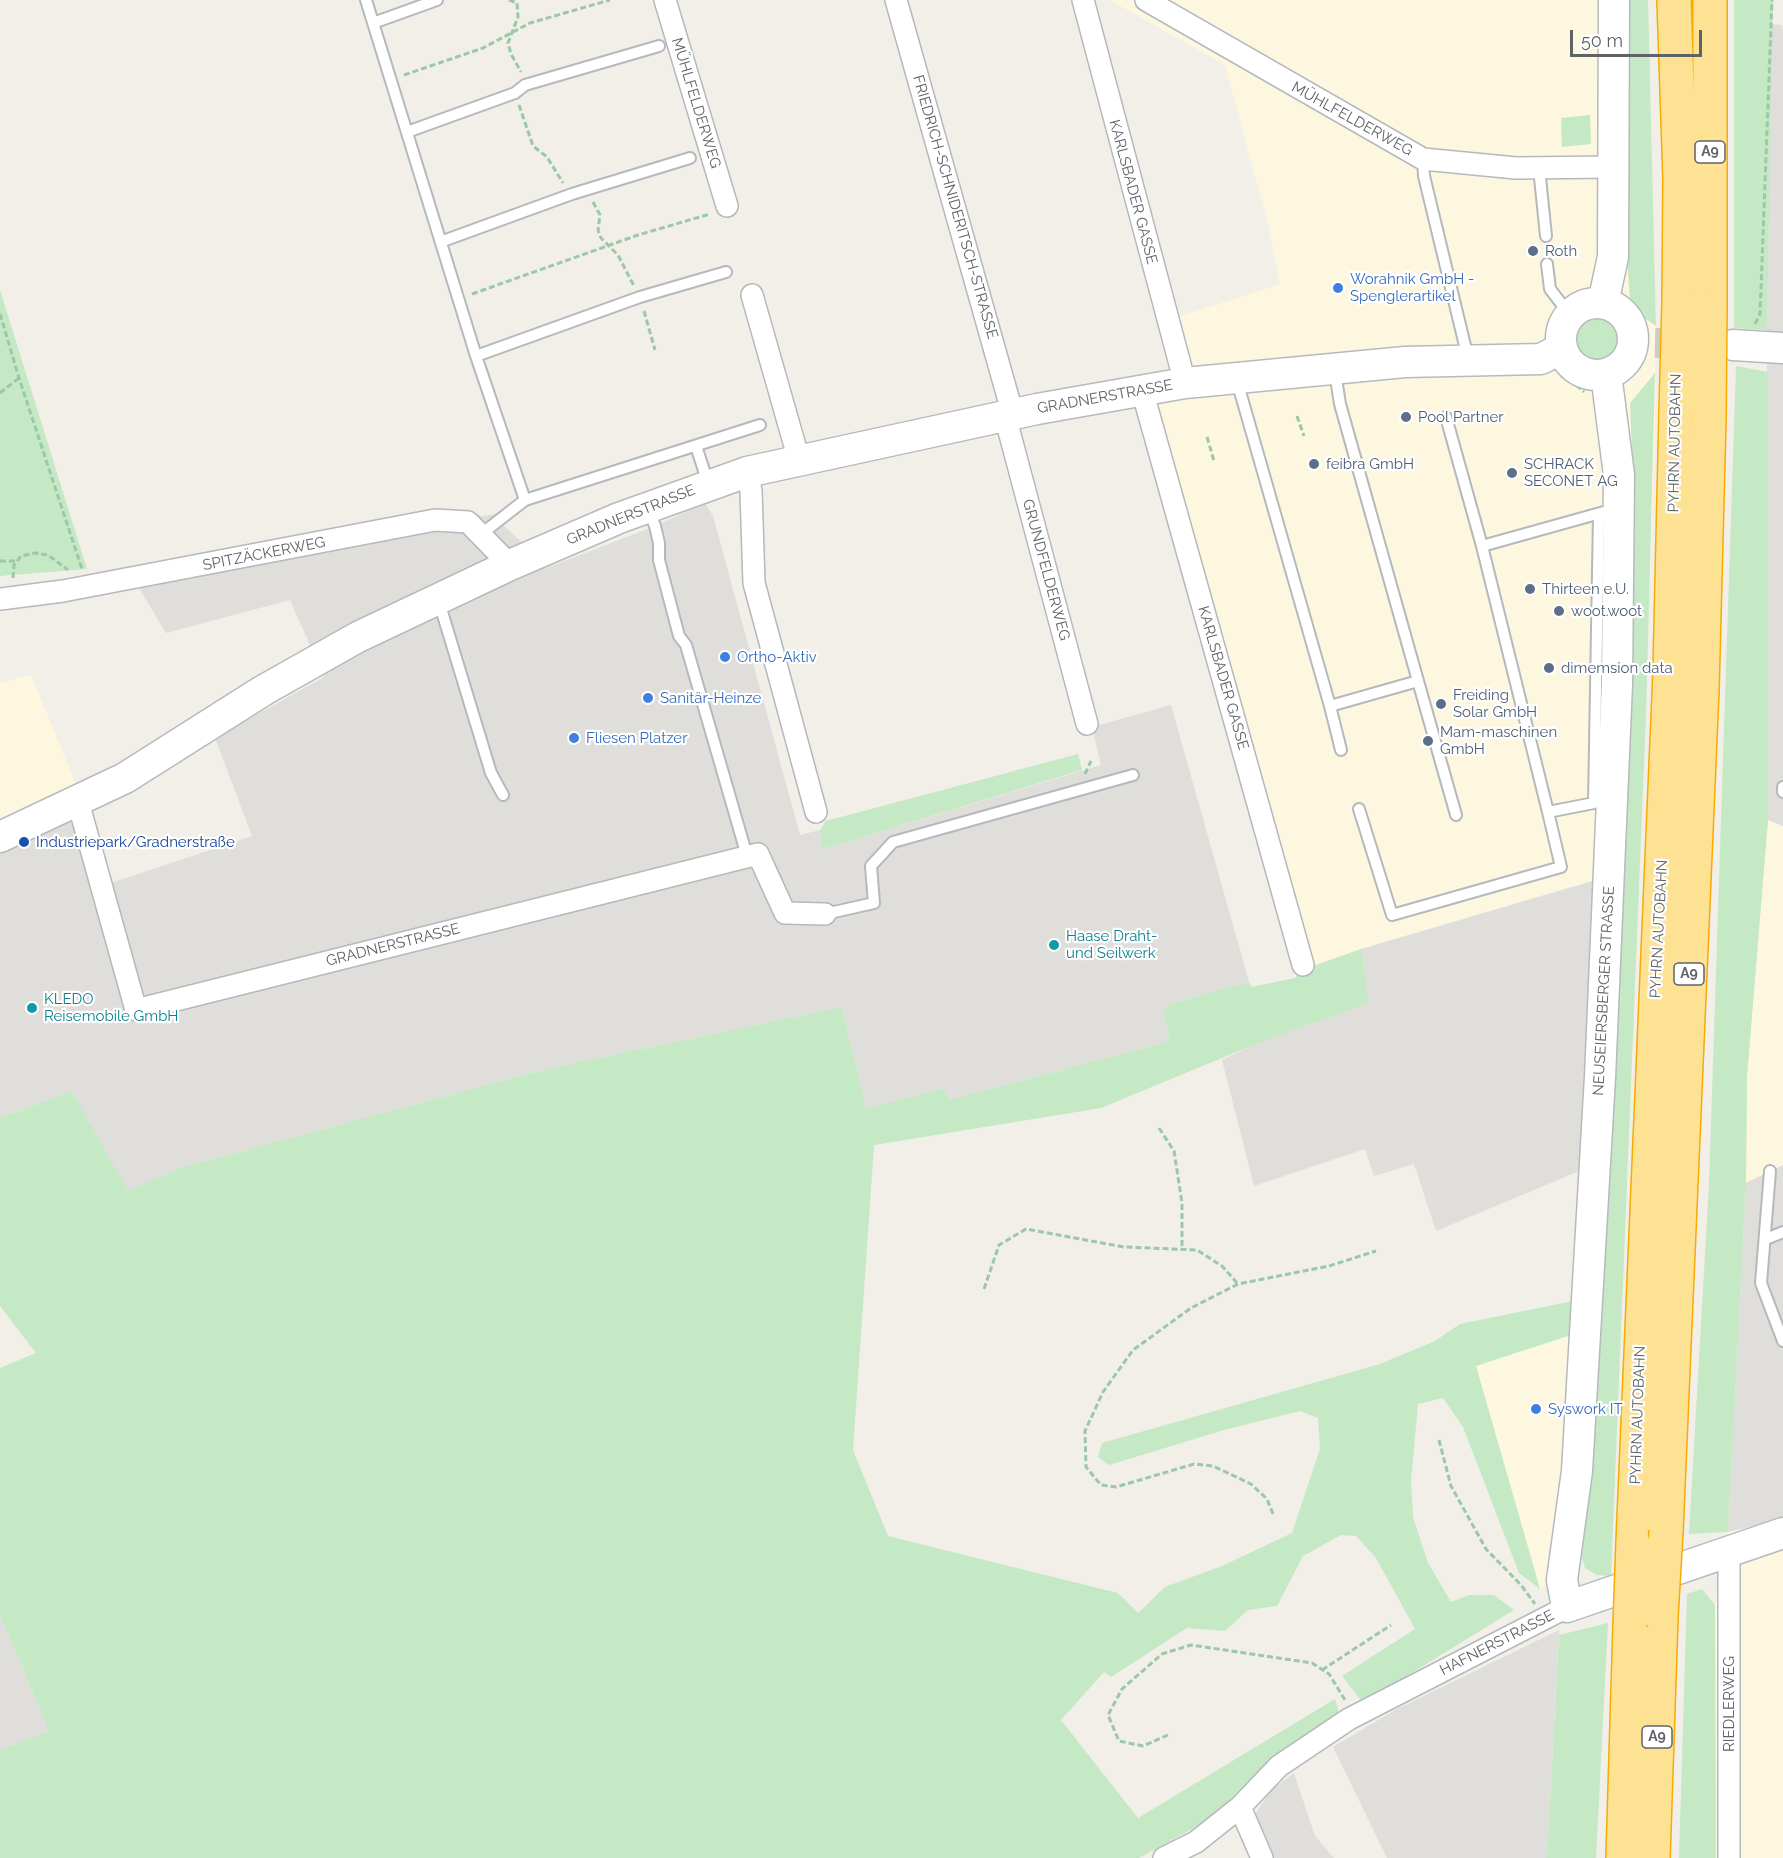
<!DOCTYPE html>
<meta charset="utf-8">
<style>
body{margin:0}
#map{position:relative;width:1783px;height:1858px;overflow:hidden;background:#f1efe8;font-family:Raleway,sans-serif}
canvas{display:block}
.scale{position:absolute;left:1570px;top:30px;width:132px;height:27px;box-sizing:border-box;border:3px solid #5f6368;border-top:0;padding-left:8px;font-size:18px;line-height:21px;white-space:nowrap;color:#5f6368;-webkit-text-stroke:4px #fff;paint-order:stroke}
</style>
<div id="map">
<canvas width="1783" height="1858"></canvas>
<div class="scale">50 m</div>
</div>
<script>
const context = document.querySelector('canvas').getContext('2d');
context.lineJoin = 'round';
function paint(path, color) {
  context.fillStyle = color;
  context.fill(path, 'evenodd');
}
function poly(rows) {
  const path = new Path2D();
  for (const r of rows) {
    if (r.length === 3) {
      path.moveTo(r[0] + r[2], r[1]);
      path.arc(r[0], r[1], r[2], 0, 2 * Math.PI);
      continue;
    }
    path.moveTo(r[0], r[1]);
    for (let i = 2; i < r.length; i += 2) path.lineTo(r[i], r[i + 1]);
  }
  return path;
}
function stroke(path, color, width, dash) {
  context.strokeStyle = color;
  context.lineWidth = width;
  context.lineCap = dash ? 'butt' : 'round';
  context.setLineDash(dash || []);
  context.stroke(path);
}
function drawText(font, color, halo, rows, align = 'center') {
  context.font = font + ' Raleway,sans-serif';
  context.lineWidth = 4.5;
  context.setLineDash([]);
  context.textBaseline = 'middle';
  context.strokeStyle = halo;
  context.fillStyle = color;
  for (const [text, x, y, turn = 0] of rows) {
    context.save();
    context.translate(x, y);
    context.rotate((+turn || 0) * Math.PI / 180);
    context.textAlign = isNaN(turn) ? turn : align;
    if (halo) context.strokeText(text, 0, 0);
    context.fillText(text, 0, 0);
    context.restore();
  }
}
paint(poly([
 [1110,0,1647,0,1656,326,1655,439,1638,883,1593,881,1566,888,1361,949,1299,971,1295,978,1136,389,1182,381,1172,319,1280,284,1268,224,1225,65],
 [31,675,77,787,0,822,0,683],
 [1768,820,1783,826,1783,1165,1746,1183,1747,1077],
 [1577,1333,1564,1474,1546,1585,1540,1589,1476,1366],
 [1783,1519,1783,1858,1716,1858,1715,1605,1728,1532]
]), '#fef7e0');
paint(poly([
 [1772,24,1782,25,1783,31,1783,826,1768,820,1767,330],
 [705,503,713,516,800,835,820,830,823,849,1101,765,1092,727,1171,705,1249,982,1170,1004,1163,1014,1170,1041,949,1100,944,1088,866,1109,842,1007,546,1069,183,1167,128,1192,72,1091,0,1118,0,849,84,810,108,884,252,836,215,738,324,677,290,600,166,633,127,568,468,509,481,516,497,514,505,527,549,567,655,526],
 [1593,881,1584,1169,1436,1231,1414,1164,1374,1176,1365,1149,1254,1186,1222,1060,1251,1046,1369,1003,1361,949],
 [1783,1165,1783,1519,1728,1532,1746,1183],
 [0,1615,49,1731,0,1750],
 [1559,1630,1547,1858,1387,1858,1333,1747,1395,1710],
 [1294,1773,1315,1836,1334,1858,1260,1858,1248,1825,1271,1790]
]), '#e0deda');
paint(poly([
 [1624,0,1648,0,1656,326,1637,313,1630,301,1627,255,1629,220,1624,155],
 [1734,0,1773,0,1767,330,1734,328],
 [1590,115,1591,144,1562,147,1561,118],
 [0,290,87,569,0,576],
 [1597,340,26],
 [1736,366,1768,372,1768,820,1747,1077,1746,1183,1728,1532,1689,1534,1709,1184],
 [1655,373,1646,715,1611,1576,1597,1575,1585,1568,1578,1545,1621,805,1632,451,1630,403],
 [1078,754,1082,770,823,849,820,830,826,821],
 [1361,949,1369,1003,1251,1046,1101,1108,874,1145,853,1450,888,1536,1118,1593,1138,1613,1165,1587,1222,1566,1292,1533,1320,1449,1318,1418,1300,1411,1224,1430,1109,1465,1098,1457,1102,1443,1380,1364,1435,1341,1460,1324,1578,1300,1577,1333,1476,1366,1540,1589,1519,1573,1463,1427,1443,1398,1418,1404,1411,1481,1413,1517,1428,1563,1451,1602,1469,1595,1494,1595,1514,1610,1363,1703,1342,1676,1415,1629,1376,1558,1356,1536,1341,1535,1303,1556,1277,1606,1248,1610,1225,1631,1187,1628,1111,1677,1104,1672,1061,1720,1138,1818,1335,1699,1339,1713,1257,1772,1212,1818,1139,1858,0,1858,0,1750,49,1731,0,1615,0,1368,36,1353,0,1306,0,1118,72,1091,128,1191,183,1167,546,1069,842,1007,866,1109,944,1088,949,1100,1170,1041,1163,1014,1170,1004,1249,982,1252,987,1295,978,1299,971],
 [1702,1589,1715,1605,1716,1858,1679,1858,1687,1594],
 [1608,1623,1596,1858,1547,1858,1559,1635]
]), '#c5e8c5');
stroke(poly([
 [1655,343,1703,344]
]), '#ccccc8', 30, [30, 15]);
const lane = poly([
 [366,0,476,356,525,500,480,535],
 [373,23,437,0],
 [407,132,515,93,525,85,659,46],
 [1423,159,1424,176,1468,358],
 [1539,168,1546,236],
 [443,241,572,194,690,158],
 [1547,264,1550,289,1570,315],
 [476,356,640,297,726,272],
 [1237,381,1330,706,1418,681,1340,404,1335,372],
 [1446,417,1482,546,1548,812,1594,803,1599,514],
 [696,446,708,483],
 [525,500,760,425],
 [648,509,655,526,659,543,659,560,679,636,686,645,747,856],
 [1482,546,1604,512],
 [439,602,491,773,503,795],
 [1418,681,1456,815],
 [1330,706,1341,750],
 [1783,787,1783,792],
 [1359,809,1392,915,1561,867,1548,812],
 [825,914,874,903,871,866,893,842,1133,775],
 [1770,1171,1761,1283,1783,1341],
 [1766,1239,1783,1232]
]);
const street = poly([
 [665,0,727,206],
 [896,0,1013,415],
 [1083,0,1185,383],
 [1146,0,1423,159,1516,168,1615,167],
 [752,295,799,460],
 [1142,390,1303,965],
 [1005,416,1087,724],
 [747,472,751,491,754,583,816,812],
 [0,599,63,591,435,520,468,522,510,565],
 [78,802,136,1010,758,854,785,913,825,914],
 [1240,1807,1262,1858],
 [1164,1858,1196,1842,1240,1807,1279,1766,1349,1719,1567,1607],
 [1729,1858,1729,1549]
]);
const secondary = poly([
 [1597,339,36],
 [1603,303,1613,257,1614,0],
 [1733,345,1783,348],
 [1606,374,1619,475,1617,684,1600,1077,1577,1471,1562,1580,1567,1607,1783,1533],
 [0,837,125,778,264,690,358,637,510,565,619,518,747,472,1037,409,1185,383,1405,362,1541,359,1562,348]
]);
const highway = poly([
 [1674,0,1680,179,1679,303],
 [1710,0,1710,305],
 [1666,1531,1702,689,1709,417],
 [1633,1543,1670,673,1676,413],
 [1623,1858,1630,1626],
 [1653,1858,1661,1616]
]);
stroke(lane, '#b5b8bc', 14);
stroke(street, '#b5b8bc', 24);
stroke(secondary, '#b6babf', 33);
stroke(highway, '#f9ab00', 36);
stroke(poly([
 [509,0,517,3,518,17,508,43,511,54,521,72],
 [404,75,483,48,530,23,610,0],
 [519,105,533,146,547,157,563,183],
 [593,202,600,215,598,230,601,238,618,255,634,286],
 [472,294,638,235,710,214],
 [644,311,655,350],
 [0,314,19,378,82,569],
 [1755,324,1760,314,1772,0],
 [1548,328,1553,315],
 [1561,376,1570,379,1584,392],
 [1570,379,1581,371],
 [0,393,19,378],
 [1297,416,1304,436],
 [1207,437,1214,461],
 [0,561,16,561],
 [13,578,14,565,21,556,35,553,48,555,68,570],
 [1085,774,1091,761],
 [1159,1128,1174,1151,1182,1203,1182,1249],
 [984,1289,999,1245,1026,1229,1124,1247,1197,1250,1222,1266,1238,1284],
 [1439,1440,1451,1486,1486,1549,1521,1585,1535,1604],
 [1273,1514,1267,1499,1251,1484,1213,1466,1194,1464,1116,1487,1101,1485,1086,1467,1085,1431,1103,1392,1133,1350,1191,1308,1238,1284,1329,1266,1376,1251],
 [1322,1670,1391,1625],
 [1168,1735,1143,1746,1119,1741,1108,1715,1122,1689,1162,1654,1191,1645,1312,1663,1329,1674,1345,1700]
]), '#9cc7a9', 3, [6, 3]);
stroke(lane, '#fff', 10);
stroke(street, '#fff', 21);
stroke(secondary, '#fff', 30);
stroke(highway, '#fde293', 33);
const highwayBridge = poly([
 [1676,413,1679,303],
 [1709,417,1710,305],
 [1661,1616,1666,1531],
 [1630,1626,1633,1543]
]);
stroke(highwayBridge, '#f9ab00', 36, []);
stroke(highwayBridge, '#fde293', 33);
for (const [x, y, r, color] of [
 [1533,251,6,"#5c6f8a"],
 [1338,288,6,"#3f7fe0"],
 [1406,417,6,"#5c6f8a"],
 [1314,464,6,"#5c6f8a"],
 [1512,473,6,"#5c6f8a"],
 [1530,589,6,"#5c6f8a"],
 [1559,611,6,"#5c6f8a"],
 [725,657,6,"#3f7fe0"],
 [1549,668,6,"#5c6f8a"],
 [648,698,6,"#3f7fe0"],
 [1441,704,6,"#5c6f8a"],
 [574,738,6,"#3f7fe0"],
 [1428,741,6,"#5c6f8a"],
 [24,842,6,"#1a4fb4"],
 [1054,945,6,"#0f9aa8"],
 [32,1008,6,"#0f9aa8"],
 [1536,1409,6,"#3f7fe0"]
]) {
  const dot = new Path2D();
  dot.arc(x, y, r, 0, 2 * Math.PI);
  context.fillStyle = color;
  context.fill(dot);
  stroke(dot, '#fff', 2);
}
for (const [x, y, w] of [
 [1710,152,30],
 [1689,974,30],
 [1657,1737,30]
]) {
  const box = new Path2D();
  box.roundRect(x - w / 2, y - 11, w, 22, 4.5);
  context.fillStyle = '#fff';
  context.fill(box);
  stroke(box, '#5f6368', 1.5);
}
drawText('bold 14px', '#5f6368', null, [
 ["A9",1710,152],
 ["A9",1689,974],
 ["A9",1657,1737]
]);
drawText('15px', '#5f6368', '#fff', [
 ["MÜHLFELDERWEG",696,103,73],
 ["MÜHLFELDERWEG",1352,119,29],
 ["KARLSBADER GASSE",1133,192,75],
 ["FRIEDRICH-SCHNIDERITSCH-STRASSE",955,207,74],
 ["GRADNERSTRASSE",1105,397,-10],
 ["PYHRN AUTOBAHN",1675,443,-89],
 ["GRADNERSTRASSE",631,515,-22],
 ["SPITZÄCKERWEG",264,554,-11],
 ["GRUNDFELDERWEG",1046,570,75],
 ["KARLSBADER GASSE",1223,678,74],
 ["PYHRN AUTOBAHN",1659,929,-87],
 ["GRADNERSTRASSE",393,945,-14],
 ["NEUSEIERSBERGER STRASSE",1604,991,-87],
 ["PYHRN AUTOBAHN",1638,1415,-88],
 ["HAFNERSTRASSE",1497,1643,-27],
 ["RIEDLERWEG",1729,1704,-90]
]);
drawText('15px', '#4e5e75', '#fff', [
 ["Roth",1545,251],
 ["Pool Partner",1418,417],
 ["feibra GmbH",1326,464],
 ["SCHRACK",1524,464],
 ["SECONET AG",1524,481],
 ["Thirteen e.U.",1542,589],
 ["woot.woot",1571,611],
 ["dimemsion data",1561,668],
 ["Freiding",1453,695],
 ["Solar GmbH",1453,712],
 ["Mam-maschinen",1440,732],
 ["GmbH",1440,749]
], 'left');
drawText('15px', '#366cbe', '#fff', [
 ["Worahnik GmbH -",1350,279],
 ["Spenglerartikel",1350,296],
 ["Ortho-Aktiv",737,657],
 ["Sanitär-Heinze",660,698],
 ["Fliesen Platzer",586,738],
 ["Syswork IT",1548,1409]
], 'left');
drawText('15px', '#164399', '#fff', [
 ["Industriepark/Gradnerstraße",36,842]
], 'left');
drawText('15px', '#0d838f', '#fff', [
 ["Haase Draht-",1066,936],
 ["und Seilwerk",1066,953],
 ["KLEDO",44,999],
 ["Reisemobile GmbH",44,1016]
], 'left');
</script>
